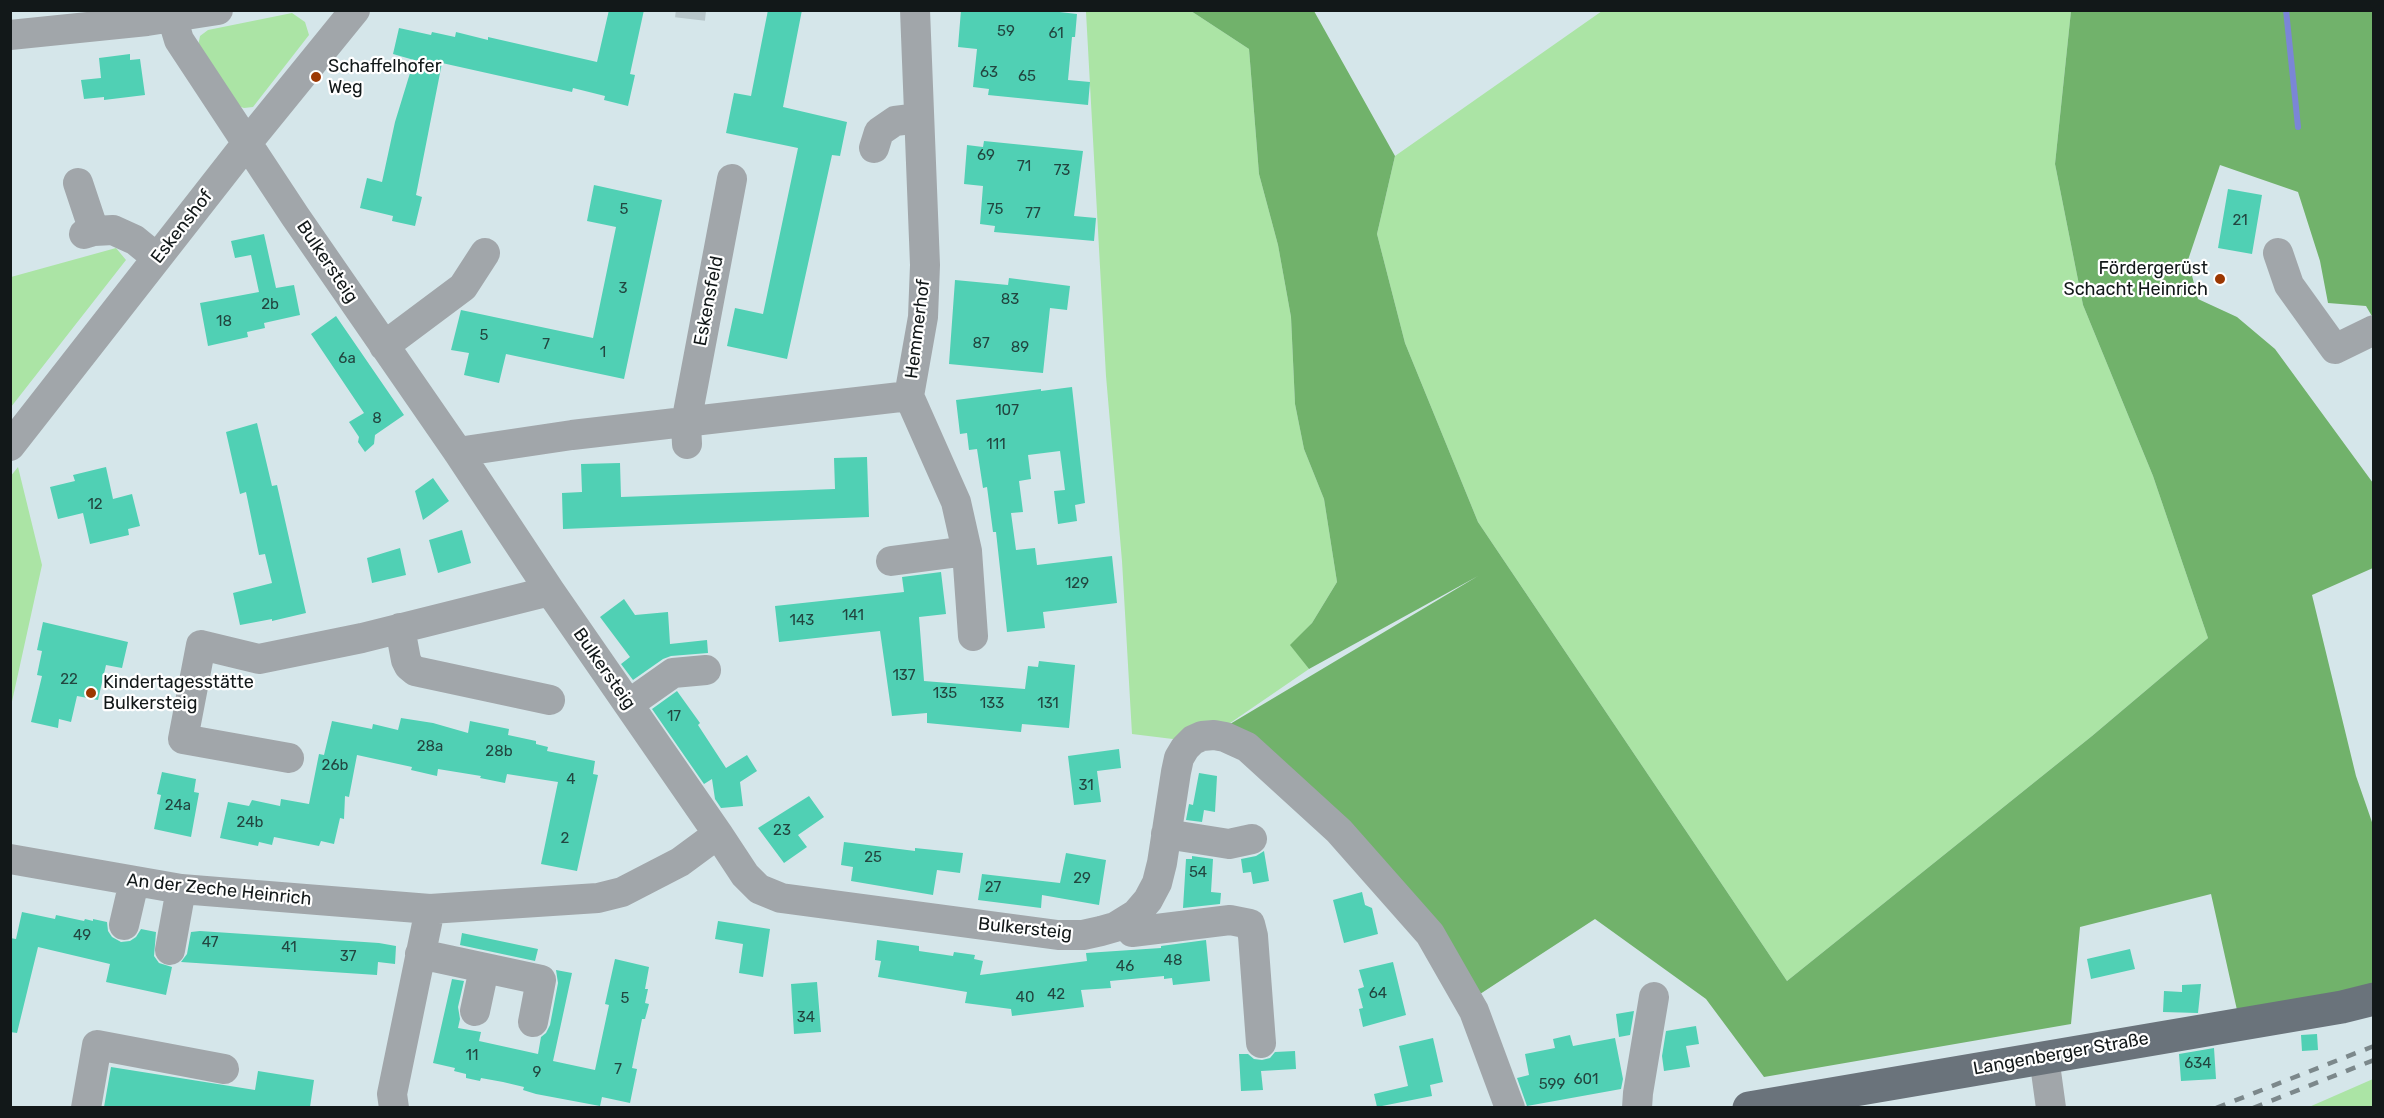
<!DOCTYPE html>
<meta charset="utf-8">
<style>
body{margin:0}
#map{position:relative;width:2384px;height:1118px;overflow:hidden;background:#d5e6ea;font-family:Rubik,sans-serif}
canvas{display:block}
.frame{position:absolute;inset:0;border:12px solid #121819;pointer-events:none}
</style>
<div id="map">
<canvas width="2384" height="1118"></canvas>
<div class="frame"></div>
</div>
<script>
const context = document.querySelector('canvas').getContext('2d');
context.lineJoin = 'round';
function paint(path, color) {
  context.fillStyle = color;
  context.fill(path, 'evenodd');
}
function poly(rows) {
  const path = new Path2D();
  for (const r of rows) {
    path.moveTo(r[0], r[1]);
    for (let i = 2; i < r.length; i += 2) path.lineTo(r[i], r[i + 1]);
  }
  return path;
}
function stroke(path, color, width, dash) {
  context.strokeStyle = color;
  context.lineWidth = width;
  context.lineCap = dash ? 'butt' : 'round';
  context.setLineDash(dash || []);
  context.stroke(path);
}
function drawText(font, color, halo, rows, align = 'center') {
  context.font = font + ' Rubik,sans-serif';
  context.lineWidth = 4.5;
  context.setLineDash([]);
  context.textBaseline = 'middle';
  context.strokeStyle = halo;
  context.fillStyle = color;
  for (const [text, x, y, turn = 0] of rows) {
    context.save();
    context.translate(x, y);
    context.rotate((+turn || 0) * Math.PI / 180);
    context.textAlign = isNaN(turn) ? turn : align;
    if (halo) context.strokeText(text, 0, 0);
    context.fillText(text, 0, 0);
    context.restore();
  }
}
paint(poly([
 [1081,11,1191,11,1249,49,1259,174,1278,245,1291,317,1295,404,1304,449,1324,499,1337,582,1312,623,1291,645,1309,669,1220,730,1181,740,1132,734,1122,561,1106,376,1086,12],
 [1602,11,2071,11,2055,164,2083,305,2153,476,2208,638,2092,736,1787,981,1478,522,1405,343,1377,234,1395,156],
 [292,13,305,22,309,35,253,107,244,108,235,105,198,46,200,36,208,30],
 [116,248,126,260,11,407,11,277],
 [18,467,42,565,11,706,10,477],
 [2373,1079,2373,1107,2309,1107]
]), '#abe4a5');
paint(poly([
 [1191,11,1314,11,1395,156,1377,234,1405,343,1478,522,1787,981,2092,736,2208,638,2153,476,2083,305,2055,164,2071,11,2373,11,2373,318,2366,306,2328,303,2320,261,2298,192,2220,165,2188,260,2198,299,2237,317,2275,349,2373,483,2373,568,2312,595,2356,776,2373,825,2373,988,2237,1010,2211,894,2080,927,2071,1024,1764,1077,1706,999,1595,919,1477,996,1437,933,1220,730,1478,576,1309,669,1290,645,1312,623,1337,582,1324,499,1304,449,1295,404,1291,317,1278,245,1259,174,1249,49]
]), '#71b26b');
stroke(poly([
 [2286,10,2298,127]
]), '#7b86d6', 6);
paint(poly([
 [609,10,644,10,630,74,635,75,628,106,604,100,605,96,573,88,572,92,442,63,416,195,422,197,415,226,392,221,393,216,360,208,367,178,382,182,395,122,414,60,393,54,399,28,431,35,432,32,455,37,456,32,488,40,488,37,597,62],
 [768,10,802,10,783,107,847,122,840,156,832,155,787,359,727,346,735,308,763,314,798,148,726,133,734,93,751,96],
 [961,10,1042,10,1077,14,1075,37,1072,37,1068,80,1090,82,1088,105,988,95,989,89,973,87,977,49,958,47],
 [130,54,130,60,140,59,145,95,104,100,104,97,84,99,81,80,101,78,99,58],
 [984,141,1083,151,1074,216,1096,218,1094,241,994,232,995,226,980,224,983,186,964,184,967,145,983,147],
 [594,185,662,200,624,379,506,354,499,383,464,375,469,353,451,350,461,310,593,338,616,227,587,221],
 [2228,189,2262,195,2252,254,2218,248],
 [264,234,276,288,294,285,300,315,264,323,265,328,247,332,248,337,208,346,200,303,259,292,251,255,235,258,231,241],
 [1009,278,1070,286,1067,310,1050,308,1043,373,949,364,955,280,1008,285],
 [336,316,404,415,375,435,374,444,365,452,358,442,359,437,349,422,364,413,311,334],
 [1072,387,1085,503,1075,505,1077,521,1058,524,1054,491,1065,490,1060,451,1028,455,1031,479,1019,481,1023,512,1011,513,1016,550,1035,548,1037,565,1112,556,1117,603,1043,612,1045,628,1007,632,996,532,993,532,987,487,983,488,977,449,969,450,967,433,960,434,956,400,1041,389,1041,391],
 [257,423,272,486,277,485,306,613,272,621,272,619,240,625,233,593,272,583,265,554,259,555,246,492,240,494,226,432],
 [867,457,869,517,563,529,562,493,582,492,581,464,620,463,621,497,835,489,834,458],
 [106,467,113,499,132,494,140,526,128,529,129,535,90,544,83,513,58,519,50,487,75,481,73,475],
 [433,478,449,501,423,520,415,491],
 [462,530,471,563,438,573,429,540],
 [400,548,406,575,372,583,367,558],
 [941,572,946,614,919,617,924,681,1025,689,1028,666,1038,667,1039,661,1075,665,1069,728,1022,724,1021,732,927,723,927,713,892,716,880,631,779,642,775,606,904,592,902,577],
 [624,599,635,615,668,612,670,644,707,640,708,653,671,656,663,659,633,680,621,664,630,657,600,617],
 [43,622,128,642,122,668,106,665,98,700,77,696,71,722,59,719,58,728,31,722,42,676,37,675,42,651,37,650],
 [677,691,700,723,698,725,726,768,747,755,757,771,740,782,743,806,721,808,715,799,712,779,704,784,652,709],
 [401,718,433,723,468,733,470,721,509,729,508,735,536,741,536,744,548,747,547,751,595,761,593,774,598,775,577,871,541,864,558,782,507,774,505,783,480,778,481,776,438,769,437,776,411,770,412,767,357,755,349,797,345,796,344,819,340,818,334,844,321,841,319,846,274,837,272,845,259,842,258,846,220,838,228,802,249,806,252,800,280,806,281,799,309,804,319,754,324,755,332,721,372,729,373,724,398,730],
 [1119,749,1121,768,1097,771,1101,802,1074,805,1068,756],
 [162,772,196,779,194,792,199,793,191,837,154,829,161,795,157,794],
 [1199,773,1217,776,1215,812,1204,810,1202,822,1186,820,1189,804,1193,805],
 [809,796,824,817,798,835,807,847,784,863,758,828],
 [844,842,915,851,915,848,963,853,960,873,937,870,933,895,851,881,853,867,841,865],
 [1264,851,1269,881,1253,884,1251,872,1243,873,1241,859,1256,856],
 [1066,853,1106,860,1099,905,1042,895,1041,908,978,900,982,874,1060,883],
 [1192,856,1213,859,1211,892,1221,893,1220,904,1183,908,1186,859,1192,859],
 [1362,892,1365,905,1372,908,1378,934,1344,943,1333,900],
 [22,912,55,919,56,915,84,921,85,919,93,921,93,919,107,922,108,931,112,937,121,942,130,941,136,937,141,929,156,932,154,956,159,963,172,967,166,995,106,982,110,964,38,947,17,1033,10,1032,10,938,16,939],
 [718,921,770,929,763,977,739,973,743,944,715,939],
 [200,931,379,943,396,946,395,964,378,962,377,975,181,962,187,954,191,932],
 [462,933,538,949,535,961,460,945],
 [877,940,919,946,919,951,953,956,954,952,975,955,974,959,983,961,980,975,1087,961,1086,953,1161,948,1161,946,1206,940,1210,981,1173,985,1172,978,1164,979,1164,976,1110,981,1111,988,1081,990,1084,1007,1012,1016,1011,1009,965,1003,967,992,878,977,881,961,875,960],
 [2130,949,2135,969,2091,979,2087,959],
 [615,959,649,967,645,989,648,989,645,1003,649,1004,645,1019,642,1019,632,1068,637,1069,630,1103,602,1097,600,1106,536,1094,523,1090,524,1087,503,1082,481,1078,480,1081,466,1078,466,1074,454,1071,455,1068,433,1063,452,979,464,981,458,1007,460,1019,458,1028,481,1032,479,1041,538,1054,541,1037,546,1033,550,1025,558,983,556,970,572,973,553,1061,595,1070,609,1005,605,1004],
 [1393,962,1406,1015,1363,1027,1359,1009,1363,1008,1358,989,1364,987,1359,970],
 [817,982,821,1032,794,1034,791,984],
 [2201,984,2198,1013,2163,1012,2164,991,2182,992,2182,985],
 [1634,1011,1630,1035,1619,1037,1616,1014],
 [1696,1026,1699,1044,1686,1046,1690,1067,1664,1071,1662,1056,1666,1031],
 [2317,1034,2318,1050,2302,1051,2301,1035],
 [1570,1035,1573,1046,1615,1038,1623,1079,1621,1089,1527,1106,1517,1078,1529,1075,1525,1054,1555,1048,1553,1039],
 [1433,1038,1443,1082,1430,1085,1432,1096,1377,1107,1374,1094,1408,1086,1399,1046],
 [2214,1048,2216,1079,2181,1081,2179,1054],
 [1295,1051,1296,1069,1261,1071,1263,1090,1241,1091,1239,1054,1248,1054,1254,1059,1262,1060,1270,1058,1275,1052],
 [111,1067,255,1090,258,1071,314,1080,310,1107,104,1107]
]), '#50d0b4');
stroke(poly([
 [690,19,691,10]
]), '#b8c7cb', 30, [30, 15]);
stroke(poly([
 [170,10,179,40,295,216,458,452,550,591,718,834,745,875,759,889,781,898,1058,935,1083,935,1101,931,1115,927,1136,914,1148,900,1157,883,1162,863,1176,772,1179,758,1185,748,1193,740,1202,736,1214,735,1225,737,1247,747,1339,831,1430,934,1474,1011,1510,1108],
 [915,10,925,265,923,317,909,396,956,502,967,551,973,636],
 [10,35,147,21,218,10],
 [874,148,879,132,895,121,919,118],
 [78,183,94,231],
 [84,234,94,231,113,230,135,240,157,258],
 [2278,253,2289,285,2335,349,2374,330],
 [384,346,463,287,485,253],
 [687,444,686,423,732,179],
 [10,446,247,143,355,10],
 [458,452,572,435,909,396],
 [891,561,967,551],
 [400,628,406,660,409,666,415,671,550,700],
 [629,704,673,673,706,670],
 [289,758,183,739,201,645,259,659,362,638,550,591],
 [1166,834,1229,844,1252,839],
 [10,859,181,889,430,909,598,898,622,892,680,862,718,834],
 [1124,922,1132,932,1230,920,1250,924,1253,936,1261,1043],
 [124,925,134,882],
 [170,950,181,889],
 [420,954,541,980,533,1022],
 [475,1011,484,969],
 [2044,1057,2051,1108],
 [86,1108,97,1045,224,1069],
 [394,1108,392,1094,430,909],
 [1637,1108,1638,1093,1654,997]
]), '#a1a6aa', 30);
stroke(poly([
 [1749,1108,2342,1007,2374,999]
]), '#6a737b', 33);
stroke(poly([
 [2216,1108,2374,1046],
 [2253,1108,2374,1060]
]), '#7c888b', 4.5, [10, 10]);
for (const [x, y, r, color] of [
 [316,77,6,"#9c3802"],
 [2220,279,6,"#9c3802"],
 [91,693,6,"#9c3802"]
]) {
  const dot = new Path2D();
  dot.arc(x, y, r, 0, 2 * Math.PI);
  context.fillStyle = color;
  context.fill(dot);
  stroke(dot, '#fff', 2);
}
drawText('15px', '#224640', null, [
 ["59",1006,32],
 ["61",1056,34],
 ["63",989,73],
 ["65",1027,77],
 ["69",986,156],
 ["71",1024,167],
 ["73",1062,171],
 ["5",624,210],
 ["75",995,210],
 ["77",1033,214],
 ["21",2240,221],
 ["3",623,289],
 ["83",1010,300],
 ["2b",270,305],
 ["18",224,322],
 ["5",484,336],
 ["87",981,344],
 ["7",546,345],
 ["89",1020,348],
 ["1",603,353],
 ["6a",347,359],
 ["107",1007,411],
 ["8",377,419],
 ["111",996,445],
 ["12",95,505],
 ["129",1077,584],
 ["141",853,616],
 ["143",802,621],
 ["137",904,676],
 ["22",69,680],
 ["135",945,694],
 ["133",992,704],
 ["131",1048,704],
 ["17",674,717],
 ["28a",430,747],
 ["28b",499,752],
 ["26b",335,766],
 ["4",571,780],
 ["31",1086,786],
 ["24a",178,806],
 ["24b",250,823],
 ["23",782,831],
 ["2",565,839],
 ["25",873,858],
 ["54",1198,873],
 ["29",1082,879],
 ["27",993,888],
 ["49",82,936],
 ["47",210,943],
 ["41",289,948],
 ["37",348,957],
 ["48",1173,961],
 ["46",1125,967],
 ["64",1378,994],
 ["42",1056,995],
 ["40",1025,998],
 ["5",625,999],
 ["34",806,1018],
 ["11",472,1056],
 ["634",2198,1064],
 ["7",618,1070],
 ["9",537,1073],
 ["601",1586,1080],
 ["599",1552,1085]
]);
drawText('18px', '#121819', '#fff', [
 ["Schaffelhofer",328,67],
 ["Weg",328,88],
 ["Fördergerüst",2208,269,"right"],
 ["Schacht Heinrich",2208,290,"right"],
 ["Kindertagesstätte",103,683],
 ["Bulkersteig",103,704]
], 'left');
drawText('18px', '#121819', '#fff', [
 ["Eskenshof",182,227,-52],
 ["Bulkersteig",327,262,56],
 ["Eskensfeld",709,301,-79],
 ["Hemmerhof",918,329,-83],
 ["Bulkersteig",604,669,55],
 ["An der Zeche Heinrich",219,890,6],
 ["Bulkersteig",1025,929,6],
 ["Langenberger Straße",2061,1054,-10]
]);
</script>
